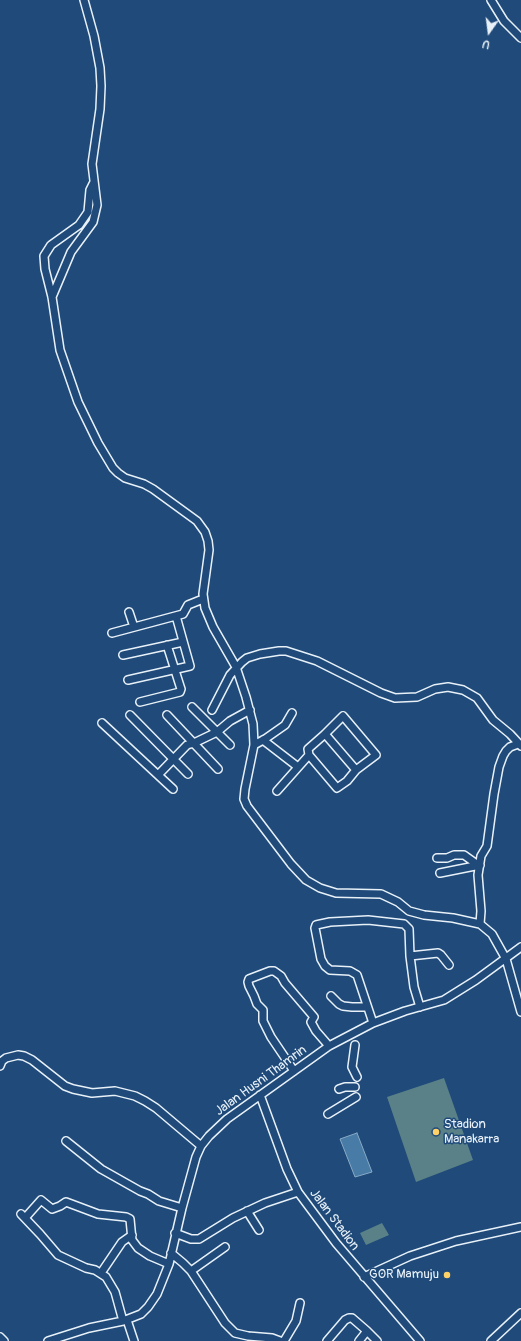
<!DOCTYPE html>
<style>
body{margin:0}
#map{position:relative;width:521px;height:1341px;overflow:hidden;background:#1f4a7a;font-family:Pangolin,sans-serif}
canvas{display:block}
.north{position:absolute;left:469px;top:12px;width:40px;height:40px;-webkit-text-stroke:3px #1f4a7a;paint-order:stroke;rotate:194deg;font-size:11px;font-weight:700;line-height:16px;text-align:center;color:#e8f1f8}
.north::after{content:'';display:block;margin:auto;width:14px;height:18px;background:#e8f1f8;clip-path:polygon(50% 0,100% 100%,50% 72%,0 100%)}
</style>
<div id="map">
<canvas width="521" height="1341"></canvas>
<div class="north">U</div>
</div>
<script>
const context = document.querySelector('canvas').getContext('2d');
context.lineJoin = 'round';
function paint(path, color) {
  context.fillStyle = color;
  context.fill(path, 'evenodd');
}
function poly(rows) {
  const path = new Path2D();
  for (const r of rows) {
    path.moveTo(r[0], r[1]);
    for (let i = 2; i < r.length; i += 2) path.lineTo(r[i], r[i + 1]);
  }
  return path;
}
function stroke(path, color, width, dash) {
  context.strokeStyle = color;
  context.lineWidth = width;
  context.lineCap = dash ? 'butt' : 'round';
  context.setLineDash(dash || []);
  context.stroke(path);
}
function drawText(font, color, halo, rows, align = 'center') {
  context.font = font + ' Pangolin,sans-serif';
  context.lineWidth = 3;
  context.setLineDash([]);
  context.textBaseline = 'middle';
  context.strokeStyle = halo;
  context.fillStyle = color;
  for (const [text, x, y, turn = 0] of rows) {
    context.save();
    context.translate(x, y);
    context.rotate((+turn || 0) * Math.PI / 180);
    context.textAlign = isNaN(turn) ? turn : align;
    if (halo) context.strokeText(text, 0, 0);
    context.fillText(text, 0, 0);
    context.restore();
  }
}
paint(poly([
 [444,1078,473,1160,416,1182,387,1097],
 [382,1223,389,1235,366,1245,360,1233]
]), '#598187');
const water = poly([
 [357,1133,372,1172,355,1177,340,1139,357,1133]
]);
paint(water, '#487ba5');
stroke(water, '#88aac6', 1);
const minor = poly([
 [491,0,504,21,521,38],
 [94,182,90,190,88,212,79,225,51,245,44,256,45,269,52,297,60,350,78,402,98,443,113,468,118,473,125,478,144,484,153,489,197,521,205,532,208,541,209,550,203,594,205,608,213,627,236,667,246,697,253,724,254,745,245,789,244,799,247,806,291,864,306,880,320,888,336,893,381,894,398,902,409,911,424,915,453,918,480,924,492,934,506,959,521,1012],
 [52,297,71,252,93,222,97,205,92,164,100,109,101,86,100,68,94,36,84,0],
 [129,612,134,627],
 [112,633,183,614,188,605,203,599],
 [123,655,183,642],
 [128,680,190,666,176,616],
 [140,702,180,692,181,689,180,686,167,645],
 [192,707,230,745],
 [212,710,230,675,242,662,247,658,260,654,279,651,286,651,317,661,381,693,395,698,417,697,435,689,448,687,463,690,477,698,493,720,510,734,521,746],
 [130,715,188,774],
 [167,715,218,769],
 [343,716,376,755,356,770,347,781,337,788,309,755,308,749,325,734,343,716],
 [102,723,173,789],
 [325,734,356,770],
 [263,740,298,767],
 [254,745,265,739,285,725,292,713],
 [158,775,187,745,194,743,217,732,230,721,250,710],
 [277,791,309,755],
 [437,858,447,858,454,855,464,855,478,865],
 [440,873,480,865],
 [480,924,481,911,478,875,481,856,487,846,494,794,499,767,503,756,506,751,510,747,518,744],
 [331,996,339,1004,343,1006,352,1007,367,1007],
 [420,1007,414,987,410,956,438,953,441,955,449,965],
 [373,1023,357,975,350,971,330,970,325,966,321,959,315,928,316,925,330,922,368,920,404,924,409,929,410,956],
 [355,1045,352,1067,357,1077],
 [0,1066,2,1061,6,1058,18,1055,24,1056,32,1060,65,1086,73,1089,92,1093,115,1091,135,1096,145,1101,156,1108,201,1146],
 [294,1071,271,1037,263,1021,263,1010,257,1004,254,996,249,986,248,982,249,979,270,971,274,971,281,976,285,983,314,1017,311,1022,316,1031,329,1046],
 [339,1089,345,1087,355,1087],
 [260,1095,287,1169,298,1192,336,1243,420,1341],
 [328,1114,356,1097],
 [66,1141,101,1169,140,1191,148,1194,159,1201,182,1208],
 [247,1211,259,1230],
 [21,1214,40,1234,58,1255,86,1268,95,1270,106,1277,115,1292,123,1321],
 [25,1218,41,1200,52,1209,60,1206,66,1202,98,1214,126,1217,130,1219,132,1240,138,1248,150,1256,169,1264],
 [175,1233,191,1239,199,1239,233,1218,265,1203,298,1192],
 [171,1253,183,1263,191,1271,225,1323,235,1333,248,1336,272,1338,280,1341],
 [191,1271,225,1247],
 [101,1273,122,1242,132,1235],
 [364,1277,410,1256,456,1241,521,1227],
 [127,1320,134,1341],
 [0,1337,4,1341],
 [48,1341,89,1328,123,1321,141,1314,148,1307,157,1294,169,1264,182,1208,196,1157,201,1146,209,1136,227,1119,329,1046,373,1023,405,1011,444,1000,476,980,521,947],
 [284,1341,296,1321,300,1303],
 [327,1341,345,1320,349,1318,352,1318,367,1331,377,1341],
 [359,1341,367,1331],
 [491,1341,521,1313]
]);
stroke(minor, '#e8f1f8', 10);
stroke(minor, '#1f4a7a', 7);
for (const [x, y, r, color] of [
 [436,1132,4,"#ffd166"],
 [447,1275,4,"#ffd166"]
]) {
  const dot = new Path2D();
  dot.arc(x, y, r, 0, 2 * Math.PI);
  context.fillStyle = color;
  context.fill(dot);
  stroke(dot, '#1f4a7a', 1.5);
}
drawText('13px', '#e8f1f8', '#1f4a7a', [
 ["Jalan Husni Thamrin",261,1081,-36],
 ["Jalan Stadion",334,1220,53]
]);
drawText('13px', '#e8f1f8', '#1f4a7a', [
 ["Stadion",444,1125],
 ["Manakarra",444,1140],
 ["GOR Mamuju",439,1275,"right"]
], 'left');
</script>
